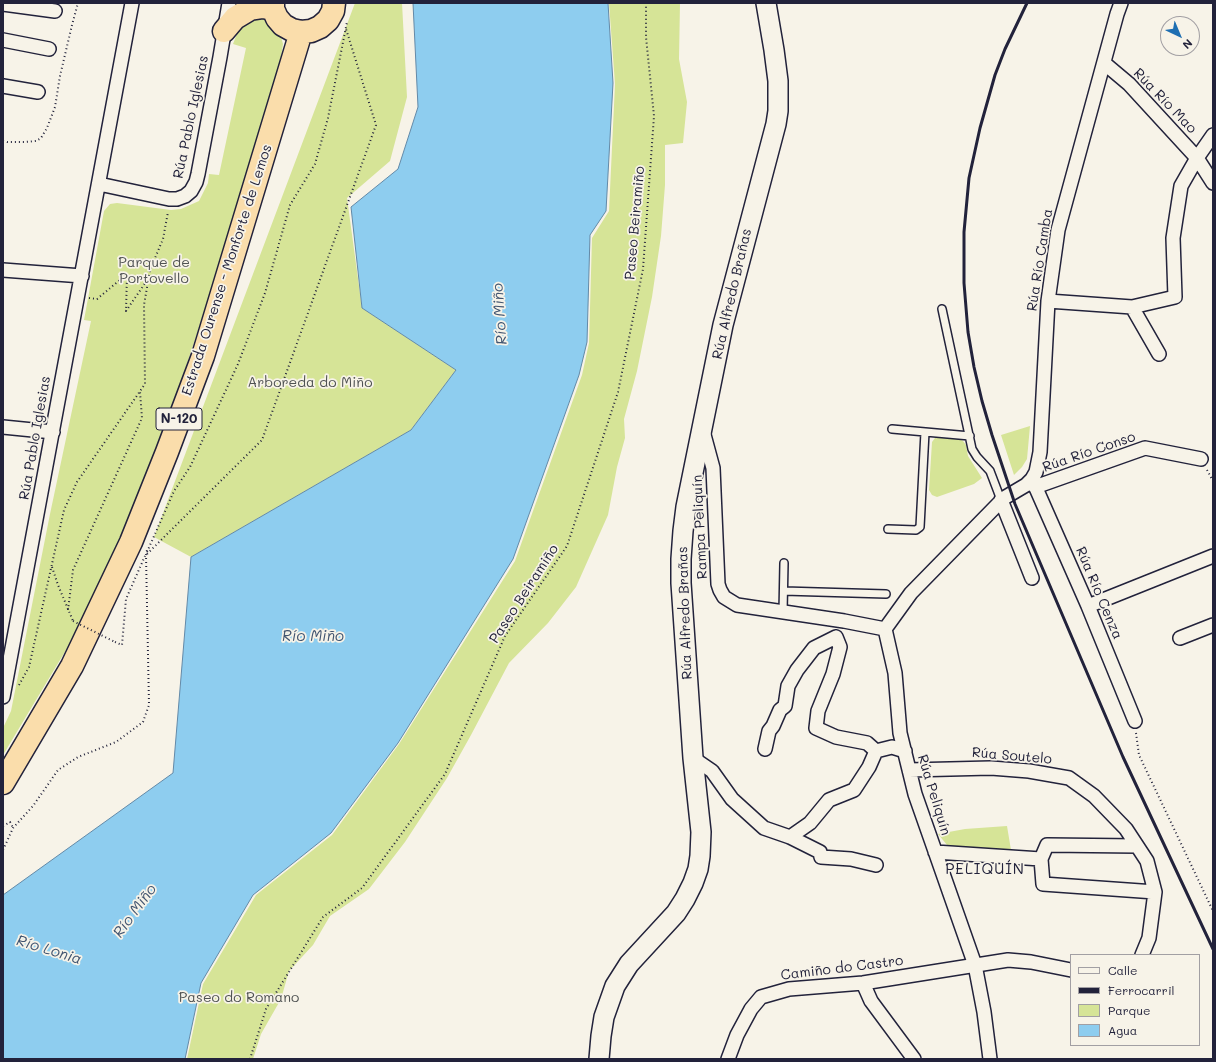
<!DOCTYPE html>
<meta charset="utf-8">
<style>
body{margin:0}
#map{position:relative;width:1216px;height:1062px;overflow:hidden;background:#f7f3e8;font-family:Mali,sans-serif}
canvas{display:block}
.frame{position:absolute;inset:0;border:4px solid #22223b;pointer-events:none}
.legend{position:absolute;left:1070px;top:954px;width:130px;height:92px;box-sizing:border-box;background:#f7f3e8;border:1px solid #a29fa3;margin:0;padding:5px 7px;list-style:none;font-size:12px;color:#22223b}
.legend li{display:flex;align-items:center;gap:8px;height:20px}
.legend b{width:20px;border:1px solid #a29fa3}
.north{position:absolute;left:1160px;top:16px;width:40px;height:40px;box-sizing:border-box;background:#f7f3e8;border:1px solid #a29fa3;border-radius:50%;rotate:136deg;font-size:11px;font-weight:700;line-height:16px;text-align:center;color:#22223b}
.north::after{content:'';display:block;margin:auto;width:14px;height:18px;background:#1f6fb2;clip-path:polygon(50% 0,100% 100%,50% 72%,0 100%)}
</style>
<div id="map">
<canvas width="1216" height="1062"></canvas>
<div class="frame"></div>
<ul class="legend">
<li><b style="height:5px;background:#f7f3e8"></b>Calle</li>
<li><b style="height:5px;background:#22223b"></b>Ferrocarril</li>
<li><b style="height:11px;background:#d6e497"></b>Parque</li>
<li><b style="height:11px;background:#8ecdef"></b>Agua</li>
</ul>
<div class="north">N</div>
</div>
<script>
const context = document.querySelector('canvas').getContext('2d');
context.lineJoin = 'round';
function paint(path, color) {
  context.fillStyle = color;
  context.fill(path, 'evenodd');
}
function poly(rows) {
  const path = new Path2D();
  for (const r of rows) {
    path.moveTo(r[0], r[1]);
    for (let i = 2; i < r.length; i += 2) path.lineTo(r[i], r[i + 1]);
  }
  return path;
}
function stroke(path, color, width, dash) {
  context.strokeStyle = color;
  context.lineWidth = width;
  context.lineCap = dash ? 'butt' : 'round';
  context.setLineDash(dash || []);
  context.stroke(path);
}
function drawText(font, color, halo, rows, align = 'center') {
  context.font = font + ' Mali,sans-serif';
  context.lineWidth = 3.5;
  context.setLineDash([]);
  context.textBaseline = 'middle';
  context.strokeStyle = halo;
  context.fillStyle = color;
  for (const [text, x, y, turn = 0] of rows) {
    context.save();
    context.translate(x, y);
    context.rotate((+turn || 0) * Math.PI / 180);
    context.textAlign = isNaN(turn) ? turn : align;
    if (halo) context.strokeText(text, 0, 0);
    context.fillText(text, 0, 0);
    context.restore();
  }
}
paint(poly([
 [355,3,402,3,407,97,390,161,347,198,362,308,456,370,411,430,191,557,154,537],
 [609,3,680,3,679,59,687,102,683,143,665,145,665,185,661,236,652,297,637,371,624,419,625,438,617,467,608,515,576,587,548,623,509,663,471,735,447,778,405,842,369,889,330,916,313,945,289,971,281,999,261,1034,253,1059,187,1059,203,984,256,895,332,835,399,744,515,561,582,375,589,343,592,238,609,211,615,84],
 [262,17,275,22,279,30,283,44,281,57,228,240,162,439,121,540,75,635,3,755,3,728,11,711,50,514,91,321,84,320,104,211,110,204,117,203,171,210,181,209,199,201,208,183,209,174,219,175,246,48,233,44,238,31,249,19],
 [1030,426,1027,459,1022,467,1014,475,1001,435],
 [938,437,960,439,963,441,966,445,968,456,982,478,974,484,937,497,932,495,929,490,932,442,935,438],
 [1007,826,1011,850,968,848,947,845,938,834,965,829]
]), '#d6e497');
const water = poly([
 [413,3,608,3,613,83,606,211,590,235,587,342,579,375,513,559,398,743,331,833,253,895,201,983,185,1059,3,1059,3,895,173,773,191,557,411,430,456,370,362,308,351,207,398,169,418,107,413,3]
]);
paint(water, '#8ecdef');
stroke(water, '#6389a7', 1);
const lane = poly([
 [942,309,972,449,977,457,990,471,1001,500],
 [892,429,970,436],
 [888,529,916,530,920,527,925,432],
 [784,591,886,594],
 [783,612,784,563]
]);
const street = poly([
 [3,4,55,11],
 [3,40,49,49],
 [1104,63,1129,84,1197,158,1213,183],
 [3,86,38,92],
 [99,184,169,199,177,199,185,196,191,191,196,182,198,174,220,57,229,3],
 [3,270,82,276],
 [1048,301,1132,307,1175,297,1173,238,1181,186,1197,158,1213,135],
 [1132,307,1159,354],
 [3,427,53,432],
 [703,431,713,468,718,584,720,590,724,597,737,605,844,621,885,629],
 [1032,479,1088,606,1135,721],
 [1035,487,1145,448,1201,459],
 [1001,500,1032,578],
 [1088,606,1213,556],
 [885,629,911,593,1004,498,1026,485,1032,479,1036,472,1040,452,1048,301,1058,230,1117,14,1121,3],
 [885,629,895,673,900,733,915,794,975,965,984,1012,990,1059],
 [836,637,840,647,833,674,818,711,816,728,836,737,867,743,876,751],
 [1180,638,1213,625],
 [3,697,132,3],
 [765,749,769,731,773,726,780,710,785,706,788,686,797,670,814,648,836,637],
 [693,758,712,771,732,799,764,828,790,837,810,823,829,800,854,790,869,767,876,751,892,747,905,751],
 [909,770,991,768,1029,771,1069,778,1094,796,1126,829,1147,861,1155,892,1149,938,1142,955],
 [788,836,820,852,821,857,851,859,876,865],
 [935,852,1041,859],
 [1041,859,1043,884,1155,892],
 [1041,859,1047,845,1137,846],
 [863,983,871,1001,914,1059],
 [728,1059,737,1035,751,1009,761,997,789,989,863,983,1008,960,1031,962,1071,970]
]);
const secondary = poly([
 [599,1059,601,1036,604,1017,615,986,629,964,676,913,685,899,693,883,698,869,700,856,701,832,693,758,681,583,681,559,683,531,686,507,723,325,776,124,778,111,778,81,774,50,766,3]
]);
const highway = poly([
 [273,3,273,9,277,18,283,25,292,30,301,32,311,31,320,27,328,20,333,11,334,3],
 [224,31,235,18,250,9,263,7,273,9],
 [3,783,72,666,131,542,167,452,203,356,301,32]
]);
stroke(lane, '#22223b', 10);
stroke(street, '#22223b', 16);
stroke(secondary, '#22223b', 22);
stroke(highway, '#22223b', 25);
stroke(poly([
 [3,141,7,142,25,142,36,141,41,138,47,128,55,107,60,76,72,25,78,3],
 [89,298,97,299,127,274,126,311,148,279],
 [1207,470,1213,481],
 [147,552,174,491,190,467,238,364,265,293,290,205,315,164,328,118,347,22],
 [147,554,262,440,376,125,346,29],
 [52,567,58,585,73,621],
 [68,610,73,570,142,418,140,392],
 [115,642,122,645,126,599,145,556],
 [19,685,29,667,64,510,77,482,145,384,144,305,150,270,163,239,168,212],
 [1136,733,1139,755,1213,911],
 [3,826,10,822,13,828],
 [3,850,13,828,33,806,58,770,78,757,116,742,143,722,149,705,146,555,147,550],
 [250,1059,266,1009,323,917,362,888,445,774,505,636,567,546,618,392,643,269,654,116,646,37,646,3]
]), '#22223b', 2, [1, 3]);
stroke(lane, '#f7f3e8', 7);
stroke(street, '#f7f3e8', 13);
stroke(secondary, '#f7f3e8', 19);
stroke(highway, '#faddab', 22);
stroke(poly([
 [1027,3,1005,49,995,75,980,128,969,178,964,232,964,283,968,332,974,367,982,401,992,435,1015,504,1123,757,1213,949]
]), '#22223b', 3);
stroke(poly([
 [73,621,115,642]
]), '#22223b', 2, [1, 3]);
for (const [x, y, w] of [
 [179,419,46]
]) {
  const box = new Path2D();
  box.roundRect(x - w / 2, y - 11, w, 22, 3);
  context.fillStyle = '#f7f3e8';
  context.fill(box);
  stroke(box, '#22223b', 1);
}
drawText('bold 13px', '#22223b', null, [
 ["N-120",179,419]
]);
drawText('14px', '#22223b', '#f7f3e8', [
 ["Rúa Río Mao",1165,101,46],
 ["Rúa Pablo Iglesias",191,117,-78],
 ["Paseo Beiramiño",635,223,-85],
 ["Rúa Río Camba",1040,260,-81],
 ["Estrada Ourense - Monforte de Lemos",227,270,-72],
 ["Rúa Alfredo Brañas",732,294,-77],
 ["Rúa Pablo Iglesias",35,438,-80],
 ["Rúa Río Conso",1089,452,-19],
 ["Rampa Peliquín",700,527,-93],
 ["Rúa Río Cenza",1099,593,67],
 ["Paseo Beiramiño",524,594,-57],
 ["Rúa Alfredo Brañas",685,613,-92],
 ["Rúa Soutelo",1012,756,5],
 ["Rúa Peliquín",934,795,73],
 ["Camiño do Castro",842,968,-7]
]);
drawText('14px', '#4f5252', '#f7f3e8', [
 ["Parque de",154,263],
 ["Portovello",154,279],
 ["Arboreda do Miño",310,383],
 ["Paseo do Romano",239,998]
]);
drawText('italic 15px', '#425571', '#f7f3e8', [
 ["Río Miño",500,314,-94],
 ["Río Miño",313,636],
 ["Río Miño",135,911,-54],
 ["Río Lonia",49,950,17]
]);
context.letterSpacing = '1px';
drawText('15px', '#22223b', '#f7f3e8', [
 ["PELIQUÍN",985,869]
]);
context.letterSpacing = '0px';
</script>
